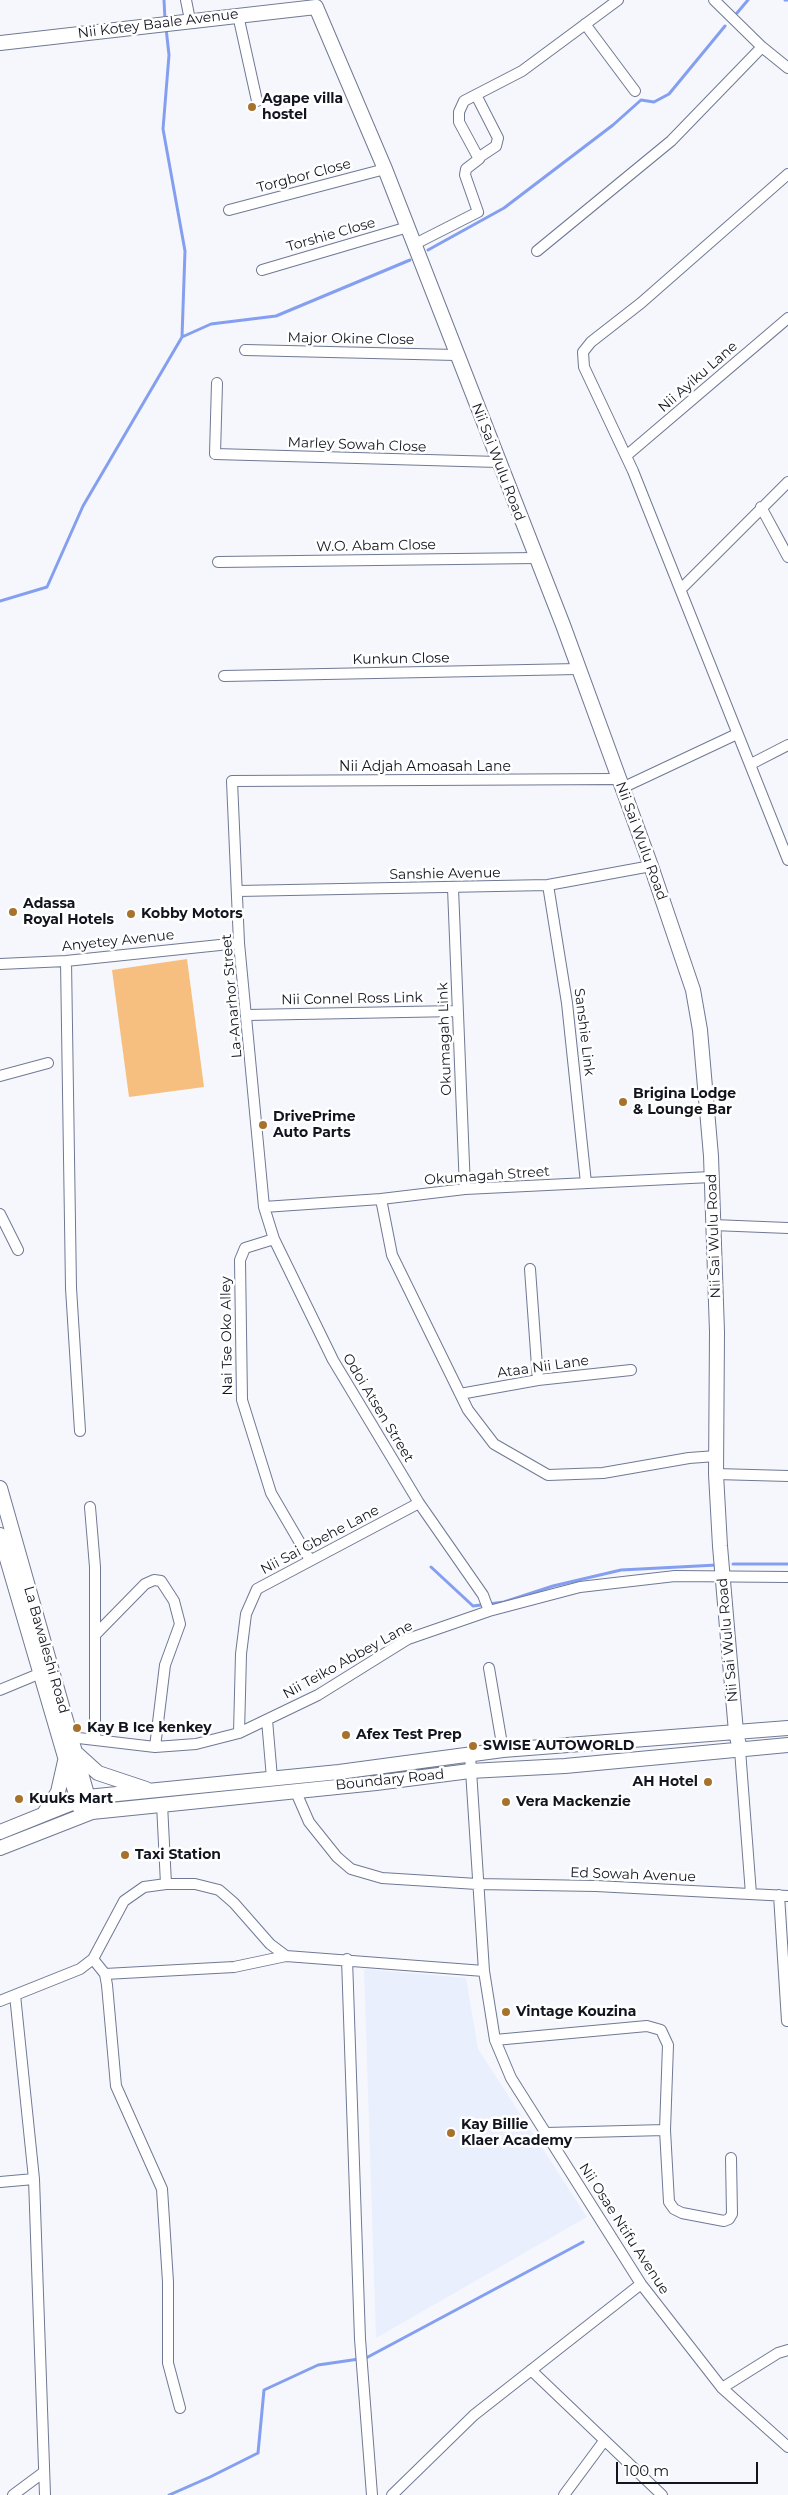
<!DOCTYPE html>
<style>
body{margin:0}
#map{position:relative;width:788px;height:2495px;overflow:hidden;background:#f5f7fd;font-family:Montserrat,sans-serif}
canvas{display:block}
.scale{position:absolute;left:616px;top:2462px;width:142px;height:22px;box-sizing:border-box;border:2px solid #12151f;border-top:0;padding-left:6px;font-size:15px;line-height:18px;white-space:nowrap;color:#12151f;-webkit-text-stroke:4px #fff;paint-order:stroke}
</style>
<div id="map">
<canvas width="788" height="2495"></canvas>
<div class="scale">100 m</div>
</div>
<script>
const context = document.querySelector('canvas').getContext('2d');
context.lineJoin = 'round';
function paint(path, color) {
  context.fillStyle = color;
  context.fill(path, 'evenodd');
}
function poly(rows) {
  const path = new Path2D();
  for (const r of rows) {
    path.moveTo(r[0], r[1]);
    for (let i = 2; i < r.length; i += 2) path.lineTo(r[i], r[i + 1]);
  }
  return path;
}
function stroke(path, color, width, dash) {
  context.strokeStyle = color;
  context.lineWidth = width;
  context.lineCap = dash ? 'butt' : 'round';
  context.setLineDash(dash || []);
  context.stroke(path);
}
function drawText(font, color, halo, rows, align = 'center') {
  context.font = font + ' Montserrat,sans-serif';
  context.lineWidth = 5;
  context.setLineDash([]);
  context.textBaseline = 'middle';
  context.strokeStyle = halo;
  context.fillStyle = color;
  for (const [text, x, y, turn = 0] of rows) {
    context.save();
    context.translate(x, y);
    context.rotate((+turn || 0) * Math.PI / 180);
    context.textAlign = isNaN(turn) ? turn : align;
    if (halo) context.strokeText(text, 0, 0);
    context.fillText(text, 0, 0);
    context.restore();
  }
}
paint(poly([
 [364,1969,466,1978,478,2049,587,2217,376,2338]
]), '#eaeffe');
paint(poly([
 [187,959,204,1087,129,1097,112,970]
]), '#f7bf7f');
stroke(poly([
 [164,0,165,20],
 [785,0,788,0],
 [737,13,748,0],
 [428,250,504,208,613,125,641,100,654,102,669,94,725,26],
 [182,337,211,324,276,316,410,260],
 [0,601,47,587,83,506,182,337,185,251,163,129,169,55,166,28],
 [733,1564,788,1564],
 [431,1567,473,1606,504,1602,553,1586,621,1570,717,1565],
 [169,2495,210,2477,258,2453,264,2390,318,2365,366,2358,583,2242]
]), '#859ff0', 3);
const street = poly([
 [186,0,190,20],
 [714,0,762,47,788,68],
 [238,15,257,101],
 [585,24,635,91],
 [476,95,498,138,496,146,478,158],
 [788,174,641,303,591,342,583,352,584,367,633,471,788,860],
 [229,210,385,169],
 [415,244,478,212,465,175,466,169,479,159,459,122,459,112,464,101,522,71,618,0],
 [537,251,671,141,762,47],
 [262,270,408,227],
 [245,350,456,355],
 [217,383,215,454,498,462],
 [626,456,788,318],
 [761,507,788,557],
 [218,562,536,558],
 [681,589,788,482],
 [224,676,578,669],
 [751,764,788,745],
 [622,788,737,734],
 [548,885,567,1003,586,1183],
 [453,888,465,1189],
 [238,891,548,885,651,866],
 [66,961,71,1288,80,1431],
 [0,964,66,961,239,943],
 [247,1015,457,1011],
 [0,1076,48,1063],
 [381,1199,392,1255,468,1410,494,1444,548,1475,603,1473,689,1458,716,1456],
 [264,1207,381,1199,465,1189,711,1177],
 [0,1214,18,1250],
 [713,1225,788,1228],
 [274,1239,245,1248,240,1260,242,1400,271,1493,310,1560],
 [530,1269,538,1380],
 [460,1394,538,1380,631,1370],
 [716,1474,788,1476],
 [90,1507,95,1567,95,1635],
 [489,1611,483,1595,419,1503,333,1360,274,1239,264,1207,239,943,232,781,618,779],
 [489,1668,503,1750],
 [0,1690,41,1673],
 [267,1720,272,1778],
 [239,1733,241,1654,246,1614,257,1589,419,1503],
 [70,1737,155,1747,196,1744,239,1733,318,1695,408,1639,489,1611,580,1587,675,1576,788,1577],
 [95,1739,95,1635,145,1584,154,1580,161,1581,174,1601,180,1624,165,1665,155,1747],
 [740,1750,751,1894],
 [470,1755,484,1971,495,2040,511,2078,641,2284,722,2388,788,2447],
 [295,1790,309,1822,337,1857,351,1869,382,1878,477,1884,596,1886,788,1896],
 [162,1804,166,1884],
 [779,1895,787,2021],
 [93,1959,105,1974,107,1985,116,2086,162,2189,168,2282,168,2363,180,2408],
 [347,1959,360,2339,372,2495],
 [105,1974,234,1967,286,1956,484,1971],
 [15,1995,34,2179,45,2495],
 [0,2001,80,1969,93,1959,124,1901,144,1887,166,1884,195,1884,219,1890,234,1903,270,1944,286,1956],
 [495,2040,647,2026,661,2030,668,2045,665,2130,669,2202,674,2209,682,2213,724,2221,729,2219,732,2214,731,2158],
 [546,2133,665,2130],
 [0,2182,34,2179],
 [531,2370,662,2495],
 [722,2388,778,2353,788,2350],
 [13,2495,44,2472],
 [392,2495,474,2415,641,2284],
 [564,2495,604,2441]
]);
const secondary = poly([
 [0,43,316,7,385,169,563,625,651,866,693,990,700,1030,711,1156,717,1332,716,1474,720,1546,736,1732,740,1750],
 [0,1488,90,1805],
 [0,1535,80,1808],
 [77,1754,98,1773,146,1789],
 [45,1812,58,1792,65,1761],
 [0,1832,87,1797,339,1772,503,1750,788,1728],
 [0,1848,92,1812,376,1783,470,1771,565,1766,788,1745]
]);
stroke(street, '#707994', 12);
stroke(secondary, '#707994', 16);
stroke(street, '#fff', 10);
stroke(secondary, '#fff', 14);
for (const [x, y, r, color] of [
 [252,107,5,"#a7722c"],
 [13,912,5,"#a7722c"],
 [131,914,5,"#a7722c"],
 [623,1102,5,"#a7722c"],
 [263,1125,5,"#a7722c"],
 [77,1728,5,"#a7722c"],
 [346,1735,5,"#a7722c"],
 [473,1746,5,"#a7722c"],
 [708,1782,5,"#a7722c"],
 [19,1799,5,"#a7722c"],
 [506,1802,5,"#a7722c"],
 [125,1855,5,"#a7722c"],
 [506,2012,5,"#a7722c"],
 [451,2133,5,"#a7722c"]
]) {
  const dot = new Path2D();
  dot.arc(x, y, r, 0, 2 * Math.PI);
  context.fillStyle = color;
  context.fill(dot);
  stroke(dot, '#fff', 2);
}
drawText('14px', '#12151f', '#fff', [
 ["Nii Kotey Baale Avenue",158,24,-7],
 ["Torgbor Close",304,176,-15],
 ["Torshie Close",331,235,-16],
 ["Major Okine Close",351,339,1],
 ["Nii Ayiku Lane",698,377,-41],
 ["Marley Sowah Close",357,445,2],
 ["Nii Sai Wulu Road",498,462,69],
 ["W.O. Abam Close",376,546,-1],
 ["Kunkun Close",401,659,-1],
 ["Nii Adjah Amoasah Lane",425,767],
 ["Nii Sai Wulu Road",641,841,70],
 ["Sanshie Avenue",445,874,-1],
 ["Anyetey Avenue",118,941,-6],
 ["La-Anarhor Street",232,996,-95],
 ["Nii Connel Ross Link",352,999,-1],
 ["Sanshie Link",584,1032,83],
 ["Okumagah Link",445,1039,-92],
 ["Okumagah Street",487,1176,-4],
 ["Nii Sai Wulu Road",714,1236,-92],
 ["Nai Tse Oko Alley",227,1336,-91],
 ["Ataa Nii Lane",543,1367,-8],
 ["Odoi Atsen Street",378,1408,59],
 ["Nii Sai Gbehe Lane",320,1540,-28],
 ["Nii Sai Wulu Road",728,1640,-95],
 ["La Bawaleshi Road",46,1650,74],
 ["Nii Teiko Abbey Lane",348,1660,-29],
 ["Boundary Road",390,1780,-6],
 ["Ed Sowah Avenue",633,1875,2],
 ["Nii Osae Ntifu Avenue",624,2229,57]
]);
drawText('bold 14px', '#12151f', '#fff', [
 ["Agape villa",262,99],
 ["hostel",262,115],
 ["Adassa",23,904],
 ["Royal Hotels",23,920],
 ["Kobby Motors",141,914],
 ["Brigina Lodge",633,1094],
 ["& Lounge Bar",633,1110],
 ["DrivePrime",273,1117],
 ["Auto Parts",273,1133],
 ["Kay B Ice kenkey",87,1728],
 ["Afex Test Prep",356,1735],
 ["SWISE AUTOWORLD",483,1746],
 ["AH Hotel",698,1782,"right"],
 ["Kuuks Mart",29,1799],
 ["Vera Mackenzie",516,1802],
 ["Taxi Station",135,1855],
 ["Vintage Kouzina",516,2012],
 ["Kay Billie",461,2125],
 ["Klaer Academy",461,2141]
], 'left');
</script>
